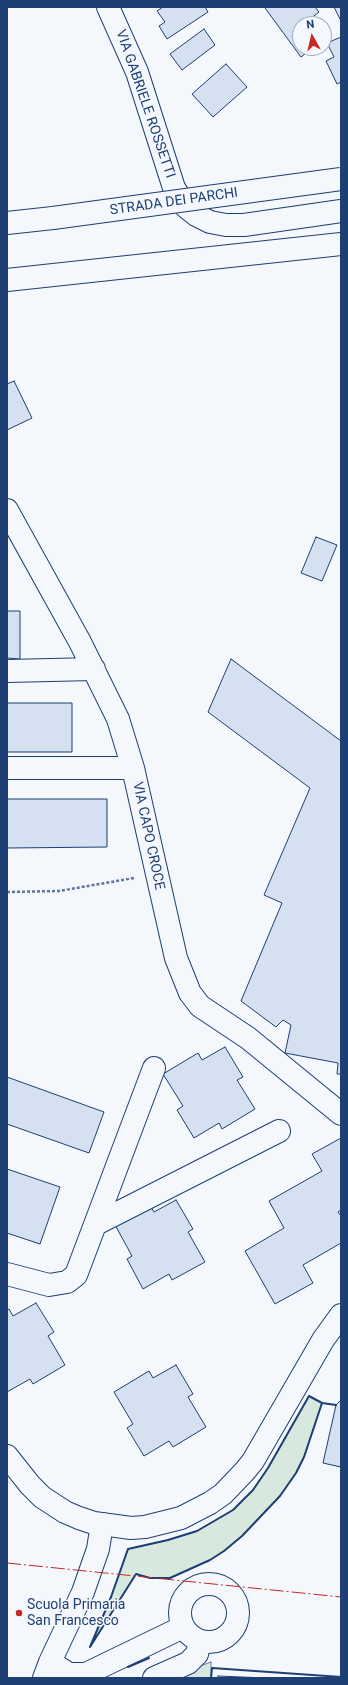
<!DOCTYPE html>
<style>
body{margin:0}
#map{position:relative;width:348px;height:1685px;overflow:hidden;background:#f4f7fb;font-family:Roboto,sans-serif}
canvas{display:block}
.frame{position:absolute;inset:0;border:8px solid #1d3f73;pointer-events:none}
.north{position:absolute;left:292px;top:16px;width:40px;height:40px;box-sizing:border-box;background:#f4f7fb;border:1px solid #9eadc5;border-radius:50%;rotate:352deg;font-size:11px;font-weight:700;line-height:16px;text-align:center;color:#1d3f73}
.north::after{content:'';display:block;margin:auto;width:14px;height:18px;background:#c62828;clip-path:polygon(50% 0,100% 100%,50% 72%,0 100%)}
</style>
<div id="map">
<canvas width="348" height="1685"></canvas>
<div class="frame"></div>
<div class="north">N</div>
</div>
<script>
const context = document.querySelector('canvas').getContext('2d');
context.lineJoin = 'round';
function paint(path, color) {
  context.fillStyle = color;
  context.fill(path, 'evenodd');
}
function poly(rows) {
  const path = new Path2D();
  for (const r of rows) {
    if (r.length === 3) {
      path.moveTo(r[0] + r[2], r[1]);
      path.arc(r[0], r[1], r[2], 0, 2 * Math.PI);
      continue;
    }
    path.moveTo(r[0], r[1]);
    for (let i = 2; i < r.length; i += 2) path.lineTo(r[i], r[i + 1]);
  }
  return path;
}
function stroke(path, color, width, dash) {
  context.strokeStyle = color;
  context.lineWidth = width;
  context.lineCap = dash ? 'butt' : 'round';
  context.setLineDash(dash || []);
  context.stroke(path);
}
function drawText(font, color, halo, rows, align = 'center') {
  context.font = font + ' Roboto,sans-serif';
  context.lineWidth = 3;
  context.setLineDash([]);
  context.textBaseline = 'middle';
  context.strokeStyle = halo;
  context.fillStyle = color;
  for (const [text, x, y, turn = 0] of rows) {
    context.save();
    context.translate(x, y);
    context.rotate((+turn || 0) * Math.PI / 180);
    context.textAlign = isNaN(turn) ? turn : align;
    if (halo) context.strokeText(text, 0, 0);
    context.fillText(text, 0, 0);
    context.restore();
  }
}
const green = poly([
 [309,1396,322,1403,304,1457,296,1473,280,1496,242,1536,224,1551,210,1560,170,1578,150,1578,136,1574,90,1647,111,1597,128,1549,168,1540,197,1531,233,1510,253,1490,268,1468,309,1396],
 [211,1662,211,1678,168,1678,211,1662]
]);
paint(green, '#d7e8df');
stroke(green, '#687fa3', 1);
const building = poly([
 [163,7,205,7,208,12,167,39,159,26,165,22,157,11,163,7],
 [267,7,315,7,319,12,310,19,314,24,300,24,300,48,313,48,301,57,265,8,267,7],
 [334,7,341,7,341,21,334,7],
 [204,29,215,45,182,70,170,54,204,29],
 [341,37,341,82,337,84,326,61,334,57,327,43,341,37],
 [226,64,247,87,213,117,192,94,226,64],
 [14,381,32,418,7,430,7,384,14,381],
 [316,537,337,545,322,581,301,573,316,537],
 [7,611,20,611,20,659,7,658,7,611],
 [231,659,341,741,341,1074,337,1074,338,1063,285,1053,291,1025,283,1020,276,1027,241,1001,282,903,264,895,310,788,208,712,231,659],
 [7,703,72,703,72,752,7,752,7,703],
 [7,799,107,799,107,847,7,848,7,799],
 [225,1047,243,1077,237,1080,255,1109,222,1129,219,1123,194,1138,177,1110,183,1106,163,1074,198,1053,202,1060,225,1047],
 [7,1077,104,1112,89,1153,7,1124,7,1077],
 [341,1138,341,1210,338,1212,341,1216,341,1243,303,1265,313,1283,275,1304,245,1251,284,1228,269,1201,322,1171,312,1154,341,1138],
 [7,1169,60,1187,40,1244,7,1233,7,1169],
 [176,1200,193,1229,188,1232,205,1262,172,1280,169,1274,143,1289,127,1259,132,1256,114,1223,149,1204,154,1212,176,1200],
 [36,1303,54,1332,48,1336,65,1365,33,1384,30,1379,7,1392,7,1310,9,1309,13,1316,36,1303],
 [176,1365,193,1394,188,1397,206,1427,173,1447,169,1441,144,1456,127,1428,133,1424,114,1392,149,1371,153,1378,176,1365],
 [341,1400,341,1467,323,1463,336,1405,341,1400],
 [218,1676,265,1678,218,1678,218,1676]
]);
paint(building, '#d5e0f0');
stroke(building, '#1d3f73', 1);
const minor = poly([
 [108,7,137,72,174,188,186,207,196,215,210,222,226,225,244,225,341,211],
 [7,510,80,642,118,719,133,768,176,958,190,993,200,1006,248,1038,341,1114],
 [7,671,94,669],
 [7,768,133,768],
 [96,1224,279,1131],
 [7,1274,49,1285,67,1282,76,1275,154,1068],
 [209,1613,29],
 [50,1662,69,1674,86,1674,183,1627],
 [44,1678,50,1662,83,1592,98,1549,102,1524],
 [154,1678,188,1663,197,1654,200,1641]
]);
const major = poly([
 [7,1456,30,1485,42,1497,65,1512,79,1518,94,1523,131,1528,145,1527,181,1518,210,1503,223,1494,245,1471,253,1461,323,1340,341,1315]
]);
const highway = poly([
 [7,223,53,218],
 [7,280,341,244]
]);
stroke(minor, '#1d3f73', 24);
stroke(major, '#1d3f73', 24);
stroke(highway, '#1d3f73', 24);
stroke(poly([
 [7,892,59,891,134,878]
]), '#5e769c', 2.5, [3, 2]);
stroke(minor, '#f4f7fb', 22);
stroke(major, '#f4f7fb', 22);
stroke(highway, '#f4f7fb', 22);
const highwayBridge = poly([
 [53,218,341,179]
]);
stroke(highwayBridge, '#1d3f73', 24, []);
stroke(highwayBridge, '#f4f7fb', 22);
stroke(poly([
 [309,1396,322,1403,304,1457,296,1473,280,1496,242,1536,224,1551,210,1560,170,1578,150,1578,136,1574,90,1647,111,1597,128,1549,168,1540,197,1531,233,1510,253,1490,268,1468,309,1396],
 [322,1403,336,1405],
 [128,1667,149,1658],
 [211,1678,212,1668,341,1677]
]), '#1d3f73', 2);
stroke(poly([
 [7,1563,341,1597]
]), '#c62828', 1, [14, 3, 2, 3]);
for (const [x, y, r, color] of [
 [19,1613,4,"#c62828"]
]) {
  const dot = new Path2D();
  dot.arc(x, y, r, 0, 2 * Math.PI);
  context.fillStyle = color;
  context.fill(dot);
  stroke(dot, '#f4f7fb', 1.5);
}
drawText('14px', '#1d3f73', '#f4f7fb', [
 ["VIA GABRIELE ROSSETTI",145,104,71],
 ["STRADA DEI PARCHI",174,202,-8],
 ["VIA CAPO CROCE",148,836,78]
]);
drawText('14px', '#1d3f73', '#f4f7fb', [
 ["Scuola Primaria",27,1605],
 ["San Francesco",27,1621]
], 'left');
</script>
